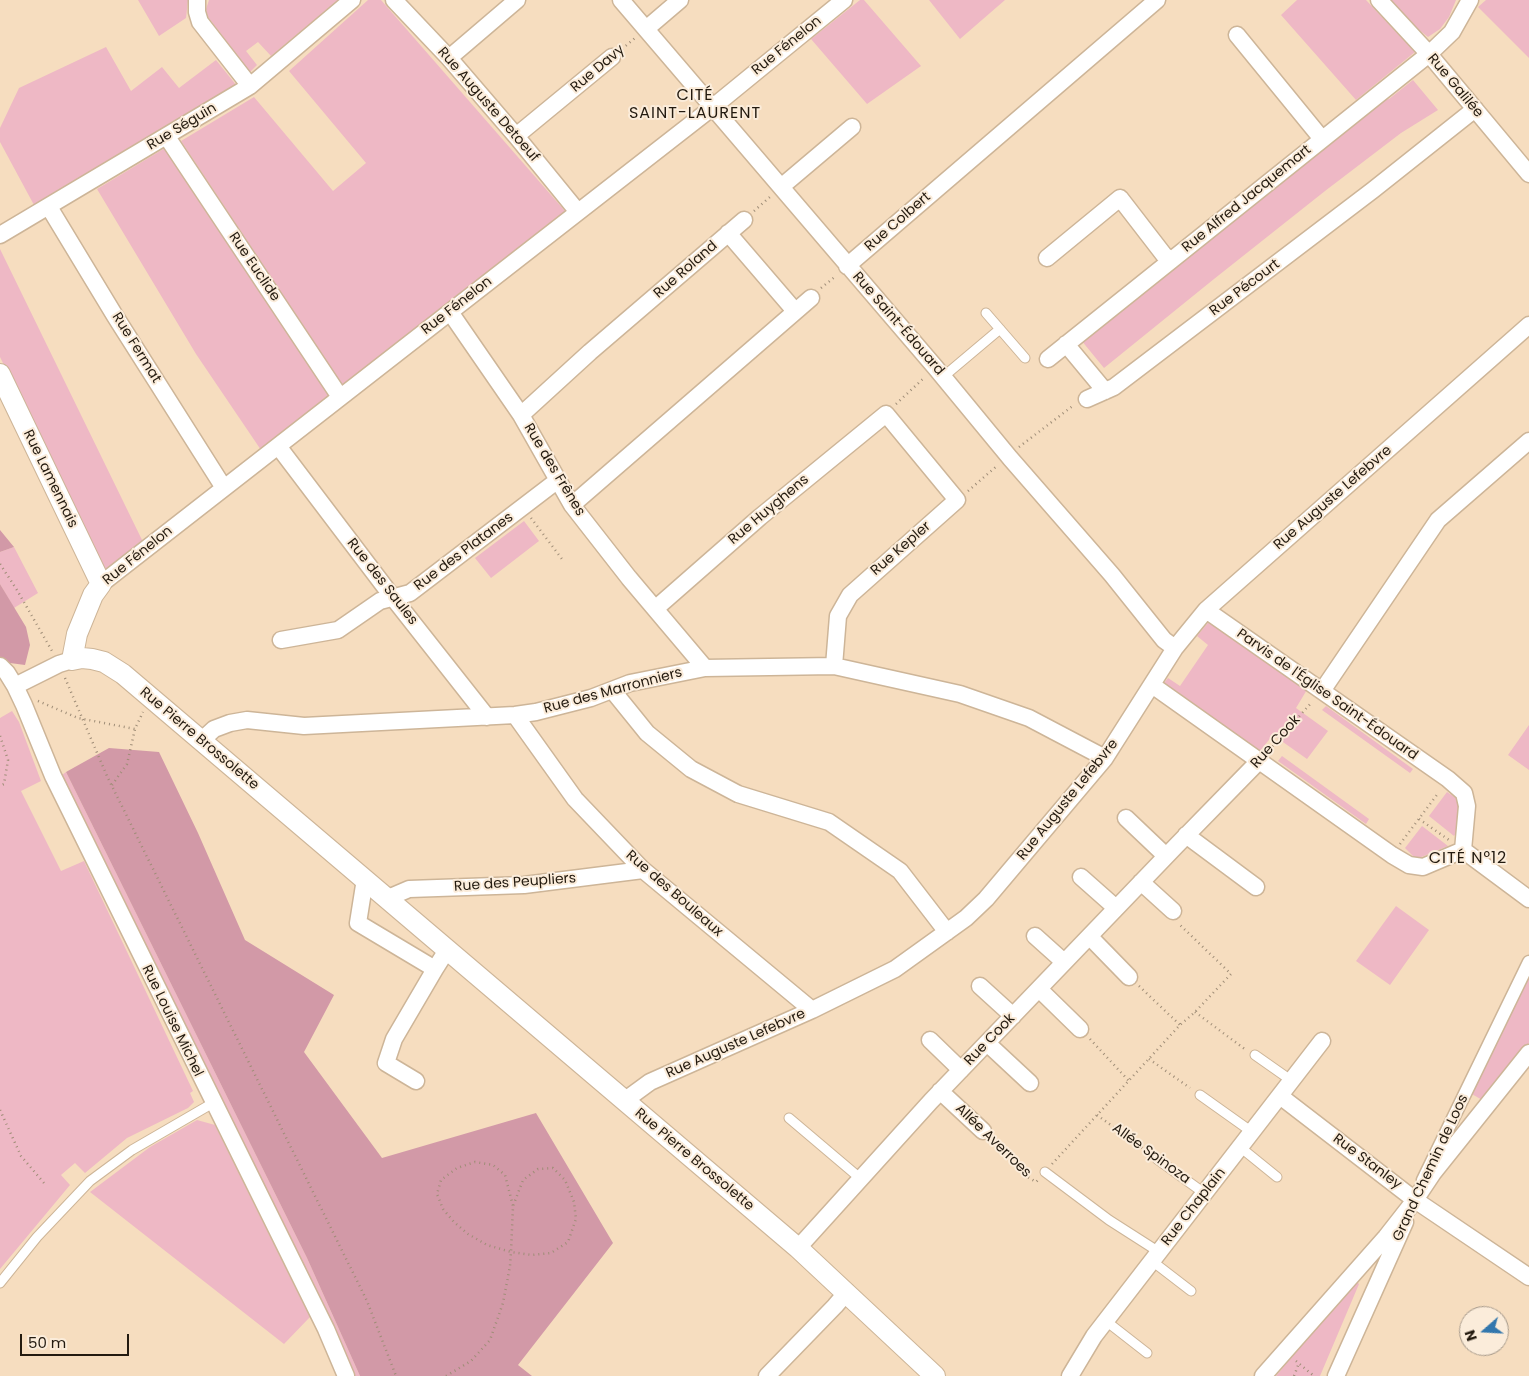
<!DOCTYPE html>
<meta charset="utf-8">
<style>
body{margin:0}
#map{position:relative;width:1529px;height:1376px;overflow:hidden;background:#f6ddbf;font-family:Poppins,sans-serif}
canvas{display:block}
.north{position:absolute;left:1459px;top:1306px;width:50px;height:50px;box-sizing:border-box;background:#fbecda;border:1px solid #a59889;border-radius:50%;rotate:251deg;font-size:14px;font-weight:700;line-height:20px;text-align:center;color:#231a0f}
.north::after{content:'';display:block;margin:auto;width:18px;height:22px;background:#3377ad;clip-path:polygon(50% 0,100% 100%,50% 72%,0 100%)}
.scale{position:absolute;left:20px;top:1334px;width:109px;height:22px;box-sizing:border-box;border:2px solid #231a0f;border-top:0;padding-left:6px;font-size:15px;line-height:18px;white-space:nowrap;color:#231a0f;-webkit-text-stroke:4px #fbecda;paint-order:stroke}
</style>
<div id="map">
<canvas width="1529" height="1376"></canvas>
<div class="north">N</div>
<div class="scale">50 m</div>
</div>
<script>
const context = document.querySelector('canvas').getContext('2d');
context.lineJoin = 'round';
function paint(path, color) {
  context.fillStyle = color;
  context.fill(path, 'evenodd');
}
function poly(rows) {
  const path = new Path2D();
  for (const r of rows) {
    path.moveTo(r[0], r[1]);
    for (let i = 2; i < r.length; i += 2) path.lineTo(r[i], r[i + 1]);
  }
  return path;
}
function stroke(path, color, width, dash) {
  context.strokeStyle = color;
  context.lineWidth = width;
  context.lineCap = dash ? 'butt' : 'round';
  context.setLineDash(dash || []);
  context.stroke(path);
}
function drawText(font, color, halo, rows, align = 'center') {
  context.font = font + ' Poppins,sans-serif';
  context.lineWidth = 4;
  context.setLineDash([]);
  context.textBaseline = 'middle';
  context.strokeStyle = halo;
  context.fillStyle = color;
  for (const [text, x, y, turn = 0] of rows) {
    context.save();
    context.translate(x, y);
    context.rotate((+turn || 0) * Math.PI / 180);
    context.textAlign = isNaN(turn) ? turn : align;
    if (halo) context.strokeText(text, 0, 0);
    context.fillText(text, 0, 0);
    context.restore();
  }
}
paint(poly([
 [138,0,188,0,186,18,159,36],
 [209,0,338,0,271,56,258,42,246,51,257,65,250,72,208,17,206,9],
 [368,0,381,0,565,211,343,386,181,141,254,97,333,191,366,163,289,71],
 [860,0,864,0,921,66,867,104,811,39],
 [929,0,1005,0,960,39],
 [1297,0,1366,0,1415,52,1356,100,1281,15],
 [1390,0,1456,0,1449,17,1440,29,1428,37,1414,26],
 [1486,0,1529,0,1529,58,1478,7],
 [106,47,131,91,162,67,179,88,216,60,237,86,34,205,0,142,0,128,19,88],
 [1413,80,1438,110,1401,133,1325,191,1214,279,1104,368,1081,340,1381,100,1389,99],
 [165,148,329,393,329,398,261,450,196,354,97,189],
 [0,249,143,542,111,568,103,568,0,357],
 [524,521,539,541,491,578,475,558],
 [14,547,38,593,14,608,0,584,0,552],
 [1212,618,1308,688,1296,708,1328,731,1307,759,1273,735,1259,752,1164,683,1168,678,1180,686,1208,645,1197,636],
 [1326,706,1413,769,1410,773,1322,710],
 [12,711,19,722,41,781,21,791,61,871,84,861,193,1091,190,1093,194,1102,188,1108,127,1138,85,1173,75,1163,61,1175,70,1185,0,1269,0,718],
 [1529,725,1529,770,1508,755],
 [1282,756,1369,819,1366,824,1278,761],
 [66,772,307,1258,360,1376,353,1376,62,775],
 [1447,792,1456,798,1459,804,1458,831,1454,836,1429,816],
 [1422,826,1448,846,1419,858,1413,856,1405,848],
 [1396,906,1429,930,1390,985,1356,961],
 [1529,970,1529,1043,1484,1101,1470,1093],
 [197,1120,215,1125,310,1317,284,1344,90,1192,150,1147],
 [1355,1280,1359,1284,1320,1376,1276,1376]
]), '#eeb8c5');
paint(poly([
 [0,530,14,547,0,552],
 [0,584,26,627,30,645,25,665,10,663,0,657],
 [109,748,159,752,198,833,245,940,334,995,304,1052,382,1158,536,1113,613,1243,518,1365,532,1376,360,1376,307,1258,66,772]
]), '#d299a7');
const service = poly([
 [986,313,1025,358],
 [943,377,1000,329],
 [1255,1055,1292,1081],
 [1200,1095,1252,1132],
 [789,1118,861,1179],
 [1240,1147,1277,1177],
 [1157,1159,1204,1193],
 [1045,1172,1109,1220,1159,1252],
 [1152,1261,1191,1291],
 [0,1283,37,1237,90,1181,132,1150,213,1103],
 [1106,1321,1147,1353]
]);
const pedestrian = poly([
 [1423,1180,1529,962]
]);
const minor = poly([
 [197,0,197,12,200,22,250,86],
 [394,0,449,58,516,136,578,212],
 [621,0,935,367,1010,458,1112,575,1164,640,1175,648],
 [1379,0,1429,54,1529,174],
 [646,29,680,0],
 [1237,35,1322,139],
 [449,58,517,0],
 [516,136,612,57],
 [167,137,340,397],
 [781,187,852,127],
 [49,207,115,316,224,488],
 [728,233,795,311],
 [0,235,250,86,352,0],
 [1047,258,1120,198,1164,255,1171,260],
 [847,266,1157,0],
 [450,312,521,415,572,505,629,578,705,668],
 [1066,344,1105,391],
 [1048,359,1429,54,1452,32,1470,0],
 [1087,399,1114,387,1373,190,1475,109],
 [521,415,590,352,744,220],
 [278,446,394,599,487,717],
 [572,505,811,298],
 [101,584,713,107,844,0],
 [655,609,760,517,886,414,957,500,850,595,838,616,834,666],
 [1206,610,1448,779,1464,793,1467,806,1463,850],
 [281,640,338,630,380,601,410,593,558,480],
 [0,666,7,673,15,686,24,705,53,776,326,1329,346,1376],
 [1152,685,1392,855,1409,865,1423,867,1463,850],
 [15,686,59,664,72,660],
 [613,691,647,733,691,769,738,794,829,822,900,871,947,932],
 [1322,691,1438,520,1529,441],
 [515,715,575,799,642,869,812,1010],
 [201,741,214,729,230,723,247,720,304,726,515,715,536,712,591,698,630,683,705,668,834,666,960,694,1029,718,1105,758],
 [1126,818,1166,856],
 [1186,835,1256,887],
 [1463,850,1529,899],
 [1081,877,1116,908],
 [365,879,358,923,435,969,447,950],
 [1141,882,1173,911],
 [388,898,409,889,524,885,643,870],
 [1035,936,1064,962],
 [1090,937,1129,977],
 [980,986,1013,1016],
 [1039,989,1080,1029],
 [930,1040,961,1070],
 [987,1043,1030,1083],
 [416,1081,386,1063,394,1039,435,969],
 [940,1091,983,1131],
 [1280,1096,1415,1200,1529,1277],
 [624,1101,650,1082,812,1010,895,969,966,918,986,899,1105,758,1175,648,1206,610,1529,325],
 [798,1248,931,1101,1175,847,1260,760],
 [767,1376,835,1306,847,1292],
 [1070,1376,1094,1336,1322,1041],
 [1263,1376,1386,1237,1415,1200,1433,1173,1529,1053],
 [1336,1376,1405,1222]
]);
const tertiary = poly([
 [0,374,101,584,93,595,77,634,72,660,82,658,92,659,104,662,123,674,798,1248,935,1376]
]);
stroke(service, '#cdb598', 11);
stroke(pedestrian, '#cdb598', 15);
stroke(minor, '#cdb598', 19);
stroke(tertiary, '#cdb598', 22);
stroke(poly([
 [622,49,635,38],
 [754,211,771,196],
 [821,288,836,276],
 [896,404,925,377],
 [1019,447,1074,405],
 [968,491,998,465],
 [531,518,562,559],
 [0,564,17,590,52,651],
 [65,678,107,776,367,1301,396,1376],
 [38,701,78,718,135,729],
 [0,736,8,760,4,784,0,786],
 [1269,750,1312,702],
 [112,785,127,764,135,729,143,712],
 [1419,819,1449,840],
 [1400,844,1439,792],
 [1139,986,1180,1025],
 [1195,1012,1246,1050],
 [1090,1039,1129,1081],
 [1149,1059,1190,1088],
 [0,1110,21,1156,44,1183],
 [1097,1115,1148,1152],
 [992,1143,1026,1176,1036,1182,1038,1180],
 [1052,1164,1180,1025,1195,1012,1231,974,1178,923],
 [1296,1361,1314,1376],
 [446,1376,471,1361,490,1340,503,1303,510,1266,511,1252,513,1206,505,1175,493,1165,475,1162,457,1168,441,1180,437,1194,443,1209,454,1222,468,1234,487,1245,511,1252,532,1255,551,1253,568,1242,576,1219,574,1202,565,1180,553,1168,538,1169,523,1180,513,1206],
 [1294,1376,1299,1363]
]), '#9f8d77', 2.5, [1, 4]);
stroke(service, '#fff', 9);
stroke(pedestrian, '#fff', 12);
stroke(minor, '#fff', 16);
stroke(tertiary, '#fff', 20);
drawText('14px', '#231a0f', '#fbecda', [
 ["Rue Fénelon",787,46,-39],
 ["Rue Davy",598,69,-40],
 ["Rue Galilée",1455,86,50],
 ["Rue Auguste Detoeuf",488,105,49],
 ["Rue Séguin",182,127,-31],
 ["Rue Alfred Jacquemart",1247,199,-39],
 ["Rue Colbert",898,222,-41],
 ["Rue Euclide",254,267,56],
 ["Rue Roland",686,270,-41],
 ["Rue Pécourt",1245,288,-37],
 ["Rue Fénelon",457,306,-38],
 ["Rue Saint-Édouard",898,324,49],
 ["Rue Fermat",136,348,58],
 ["Rue des Frênes",554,470,59],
 ["Rue Lamennais",50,479,64],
 ["Rue Auguste Lefebvre",1333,498,-41],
 ["Rue Huyghens",769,510,-40],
 ["Rue Kepler",901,549,-41],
 ["Rue des Platanes",464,552,-37],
 ["Rue Fénelon",138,556,-39],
 ["Rue des Saules",382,582,52],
 ["Rue des Marronniers",613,691,-15],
 ["Parvis de l'Église Saint-Édouard",1327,695,35],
 ["Rue Pierre Brossolette",199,739,40],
 ["Rue Cook",1276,742,-48],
 ["Rue Auguste Lefebvre",1068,800,-51],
 ["Rue des Peupliers",515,883,-4],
 ["Rue des Bouleaux",674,894,41],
 ["Rue Louise Michel",172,1021,64],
 ["Rue Cook",990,1040,-46],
 ["Rue Auguste Lefebvre",736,1044,-24],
 ["Allée Averroes",993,1141,44],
 ["Allée Spinoza",1151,1154,36],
 ["Rue Pierre Brossolette",694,1160,40],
 ["Rue Stanley",1367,1162,37],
 ["Grand Chemin de Loos",1431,1168,-65],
 ["Rue Chaplain",1194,1207,-52]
]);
context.letterSpacing = '1px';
drawText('16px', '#231a0f', '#fbecda', [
 ["CITÉ",695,96],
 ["SAINT-LAURENT",695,114],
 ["CITÉ N°12",1468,859]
]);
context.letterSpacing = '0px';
</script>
